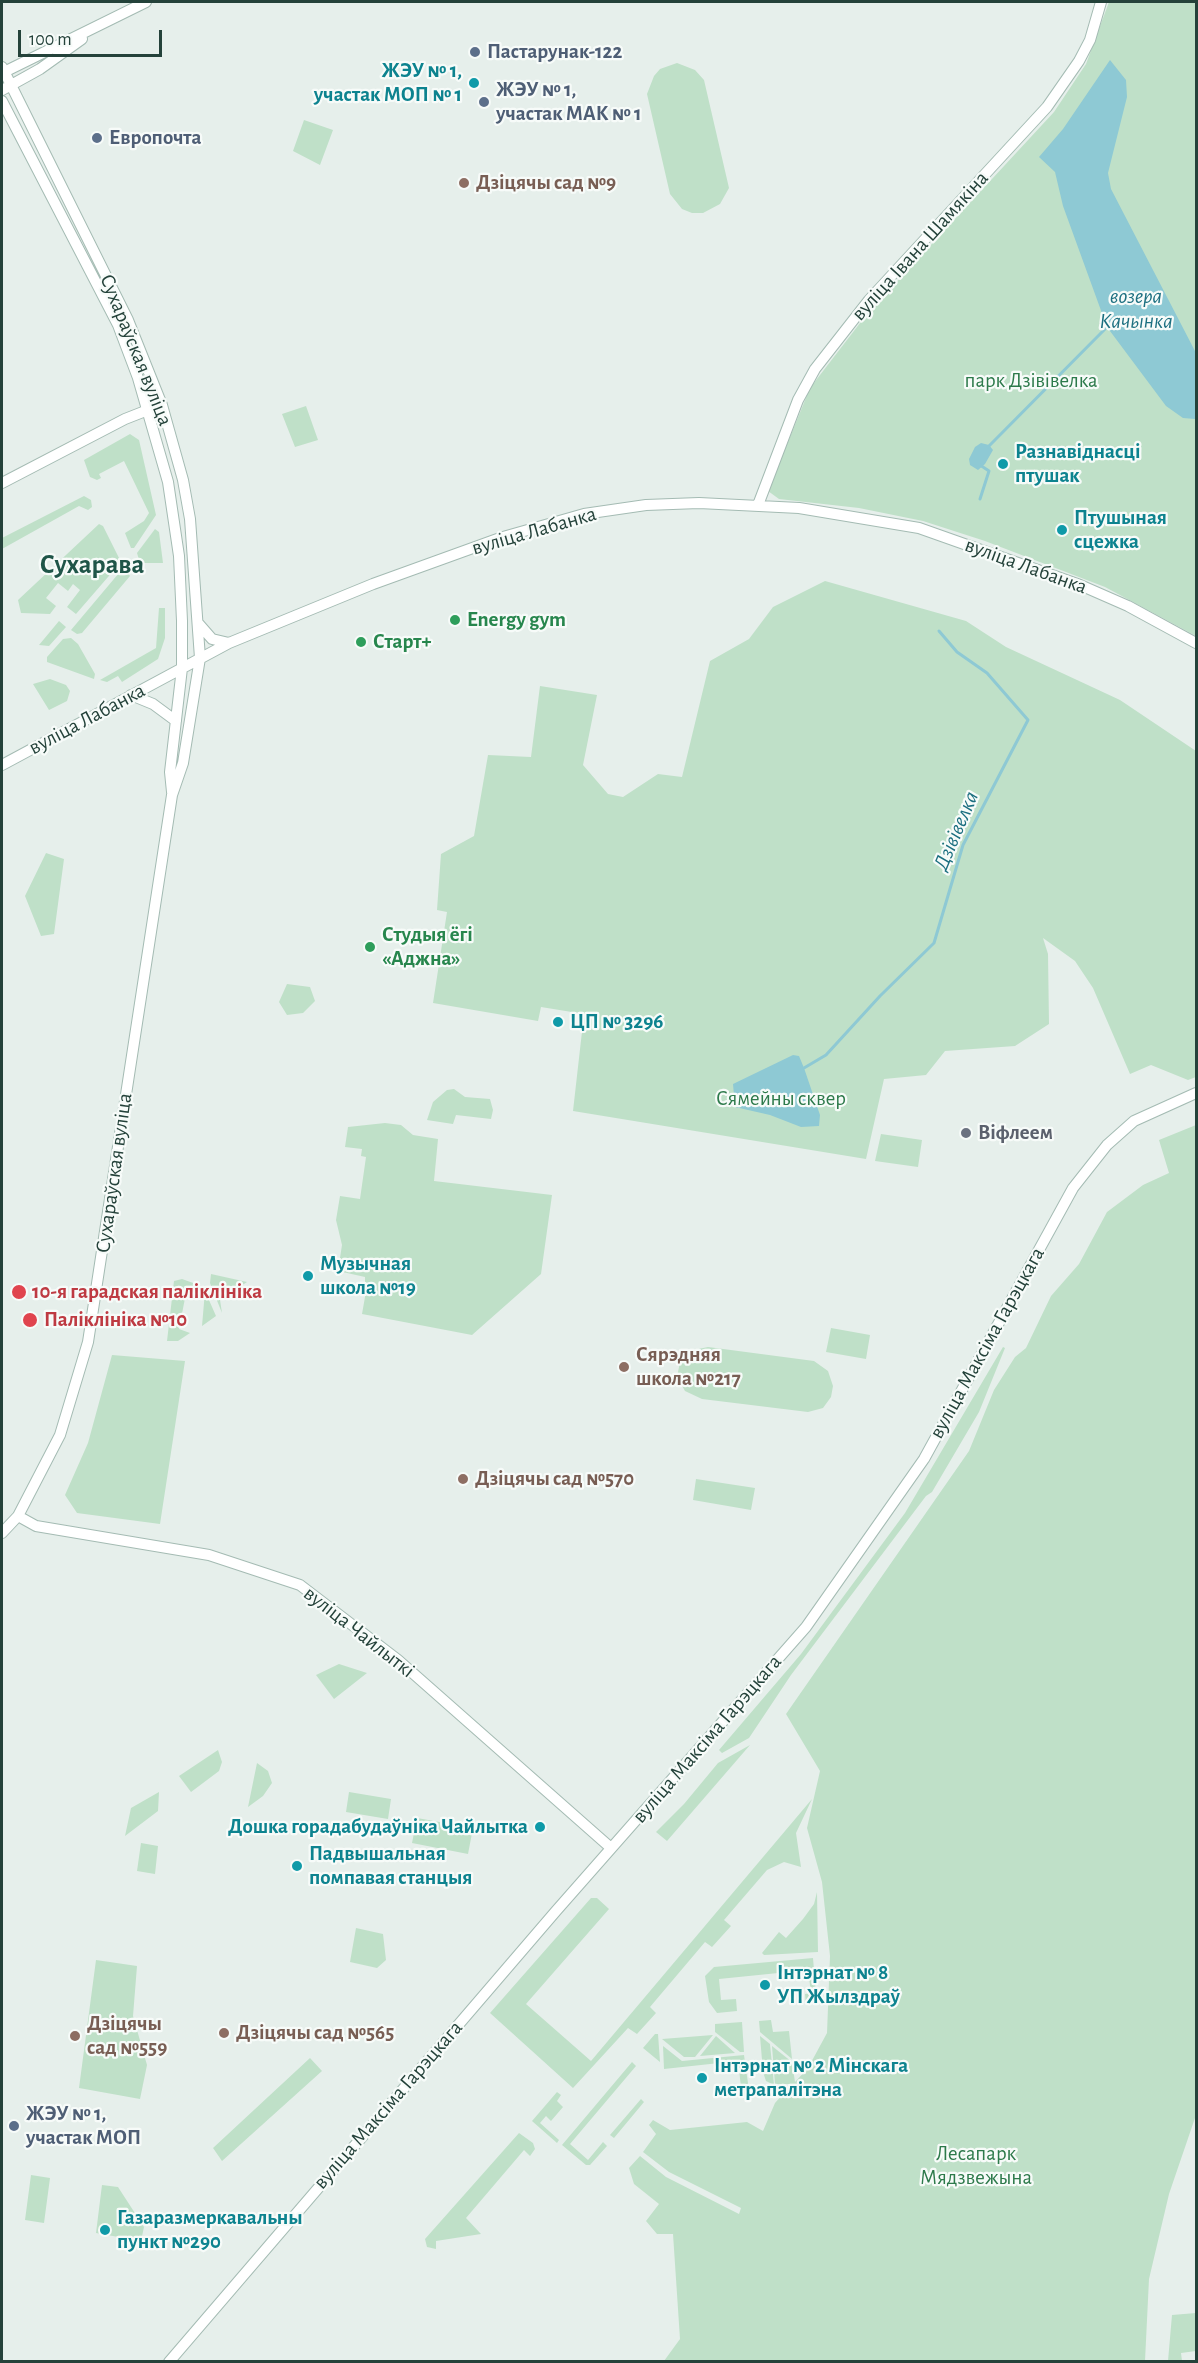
<!DOCTYPE html>
<meta charset="utf-8">
<style>
body{margin:0}
#map{position:relative;width:1198px;height:2363px;overflow:hidden;background:#e6efeb;font-family:"Alegreya Sans",sans-serif}
canvas{display:block}
.frame{position:absolute;inset:0;border:3px solid #24423a;pointer-events:none}
.scale{position:absolute;left:18px;top:30px;width:144px;height:27px;box-sizing:border-box;border:3px solid #24423a;border-top:0;padding-left:8px;font-size:18px;line-height:21px;white-space:nowrap;color:#24423a;-webkit-text-stroke:4px #f7fbf9;paint-order:stroke}
</style>
<div id="map">
<canvas width="1198" height="2363"></canvas>
<div class="frame"></div>
<div class="scale">100 m</div>
</div>
<script>
const context = document.querySelector('canvas').getContext('2d');
context.lineJoin = 'round';
function paint(path, color) {
  context.fillStyle = color;
  context.fill(path, 'evenodd');
}
function poly(rows) {
  const path = new Path2D();
  for (const r of rows) {
    path.moveTo(r[0], r[1]);
    for (let i = 2; i < r.length; i += 2) path.lineTo(r[i], r[i + 1]);
  }
  return path;
}
function stroke(path, color, width, dash) {
  context.strokeStyle = color;
  context.lineWidth = width;
  context.lineCap = dash ? 'butt' : 'round';
  context.setLineDash(dash || []);
  context.stroke(path);
}
function drawText(font, color, halo, rows, align = 'center') {
  context.font = font + ' "Alegreya Sans",sans-serif';
  context.lineWidth = 4.5;
  context.setLineDash([]);
  context.textBaseline = 'middle';
  context.strokeStyle = halo;
  context.fillStyle = color;
  for (const [text, x, y, turn = 0] of rows) {
    context.save();
    context.translate(x, y);
    context.rotate((+turn || 0) * Math.PI / 180);
    context.textAlign = isNaN(turn) ? turn : align;
    if (halo) context.strokeText(text, 0, 0);
    context.fillText(text, 0, 0);
    context.restore();
  }
}
paint(poly([
 [1109,2,1196,2,1196,636,1105,587,985,541,923,521,859,508,779,499,768,491,810,388,867,314,1054,112,1086,64],
 [677,63,695,70,704,80,729,188,720,204,703,213,692,213,682,209,670,194,647,94,654,76,660,69],
 [304,120,333,130,320,165,293,151],
 [306,406,318,440,295,447,282,414],
 [130,434,139,440,156,515,134,548,131,548,125,533,144,521,149,513,124,461,99,474,101,478,97,480,90,477,84,460],
 [84,496,91,500,92,507,88,510,79,506,2,549,2,538],
 [99,524,103,526,121,562,76,614,67,607,80,590,73,584,68,591,58,583,46,598,56,606,50,614,21,613,18,600],
 [155,529,159,532,163,563,140,563,137,553],
 [124,567,130,576,82,633,77,634,71,630],
 [825,581,966,621,1006,647,1120,700,1196,751,1196,1077,1188,1080,1151,1065,1130,1074,1093,988,1075,961,1043,938,1048,954,1049,1024,1015,1046,945,1051,926,1075,884,1079,866,1159,573,1111,584,1014,541,1007,538,1021,433,1003,447,912,437,910,441,854,474,836,488,755,531,757,540,686,597,695,583,765,608,794,623,797,658,774,682,777,710,661,749,639,773,607],
 [159,608,165,608,165,638,158,659,122,682,118,676,107,682,100,680,156,648],
 [59,621,66,627,49,646,39,645],
 [71,638,78,644,95,674,94,679,47,662,47,657,63,639],
 [50,679,66,685,70,691,67,701,49,710,33,684],
 [46,853,64,859,54,934,41,936,25,896],
 [287,984,310,987,315,1001,303,1013,287,1015,279,1002],
 [454,1089,465,1097,490,1099,493,1110,491,1119,456,1115,453,1124,427,1120,433,1102,447,1090],
 [385,1123,401,1125,413,1135,438,1139,434,1181,552,1195,541,1274,472,1335,362,1314,365,1297,365,1277,338,1271,342,1245,336,1220,340,1196,360,1199,366,1157,361,1156,362,1149,345,1147,348,1127],
 [1196,1125,1196,2115,1169,2194,1149,2279,1145,2361,664,2361,680,2339,673,2234,657,2234,646,2221,659,2204,634,2184,629,2168,640,2156,666,2177,739,2214,741,2208,669,2172,643,2152,656,2134,649,2125,653,2120,670,2130,747,2122,763,2131,775,2103,792,2084,775,2084,772,2046,792,2062,795,2082,808,2068,827,2033,830,1956,822,1882,807,1828,820,1771,786,1714,969,1451,994,1390,1015,1357,1026,1348,1051,1296,1079,1264,1107,1212,1143,1185,1169,1173,1159,1140],
 [881,1134,922,1140,918,1167,875,1161],
 [211,1274,247,1282,220,1300,222,1313,210,1283],
 [182,1279,196,1284,195,1289,187,1288,179,1329,190,1333,178,1341,167,1341,174,1281],
 [205,1291,216,1316,202,1326],
 [831,1328,870,1335,866,1359,826,1352],
 [708,1347,814,1361,828,1371,833,1386,831,1397,823,1408,808,1412,702,1399,685,1391,677,1377,680,1362,689,1351],
 [1003,1347,1005,1348,979,1412,932,1492,926,1496,791,1675,749,1738,722,1753,719,1750,801,1654,905,1513],
 [112,1355,185,1361,160,1524,77,1513,65,1495,88,1443],
 [696,1479,755,1488,751,1510,693,1500],
 [339,1664,367,1673,334,1699,316,1675],
 [750,1745,667,1841,656,1832,684,1804,718,1763],
 [218,1750,222,1762,219,1771,191,1792,179,1776],
 [257,1763,268,1771,272,1783,263,1796,248,1807],
 [159,1792,158,1811,125,1836,131,1808],
 [349,1792,391,1799,388,1819,346,1812],
 [812,1799,796,1833,801,1867,784,1862,767,1870,724,1920,731,1926,712,1947,705,1942,650,2007,656,2013,637,2034,628,2028,573,2088,490,2013,591,1898,597,1898,609,1909,526,2004,591,2061],
 [417,1818,473,1828,468,1854,412,1843],
 [141,1843,158,1846,155,1874,137,1871],
 [817,1892,818,1952,764,1955,762,1953,779,1932,786,1938,803,1919,814,1904],
 [356,1928,383,1934,386,1960,377,1968,350,1962],
 [813,1958,816,1994,814,2002,806,2005,805,1994,811,1993,808,1970,719,1979,721,2000,736,1999,737,2011,717,2013,709,2002,705,1976,714,1967],
 [96,1960,137,1966,133,2016,147,2065,140,2099,79,2088],
 [771,2020,773,2032,789,2031,792,2059,760,2032,759,2021],
 [742,2022,744,2052,740,2052,715,2032,715,2024],
 [655,2034,658,2034,660,2062,643,2048],
 [713,2035,695,2057,684,2057,662,2039],
 [716,2036,735,2053,700,2056],
 [760,2036,770,2044,774,2085,766,2081,763,2072],
 [663,2046,682,2061,744,2055,749,2090,744,2097,738,2098,737,2088,741,2087,738,2061,664,2069],
 [310,2058,322,2071,222,2161,213,2148],
 [632,2062,636,2066,570,2144,588,2160,603,2142,607,2146,590,2165,586,2165,562,2145],
 [557,2092,561,2095,557,2101,563,2107,551,2121,546,2116,540,2123,559,2140,557,2143,532,2121],
 [641,2099,644,2102,614,2138,610,2135],
 [519,2133,533,2143,535,2149,530,2156,524,2150,466,2218,481,2234,436,2241,436,2249,427,2247,425,2239],
 [31,2175,50,2178,44,2223,25,2220],
 [102,2185,118,2187,144,2227,141,2241,96,2233],
 [1196,2313,1196,2351,1181,2353,1182,2361,1168,2361,1172,2315]
]), '#bfe0c8');
paint(poly([
 [1110,60,1126,80,1127,97,1108,173,1111,189,1196,353,1195,419,1183,418,1166,406,1107,327,1063,206,1055,172,1039,157,1063,129],
 [981,443,989,445,993,450,985,464,978,470,970,465,969,459,975,447],
 [793,1055,799,1056,804,1068,820,1115,819,1126,801,1127,770,1115,735,1107,733,1084]
]), '#8ec9d4');
stroke(poly([
 [988,447,1107,327],
 [980,465,989,471,980,499],
 [804,1068,826,1055,880,996,934,943,963,845,1028,720,987,673,957,652,939,631]
]), '#8ec9d4', 3);
const secondary = poly([
 [2,67,128,320,162,405,183,480,190,519,200,658,183,763,172,795,88,1342,60,1435,18,1516,2,1533],
 [2,73,146,2],
 [2,90,40,69,82,39],
 [2,101,118,325,138,378,168,482,179,556,182,621,182,668,170,772,172,792],
 [2,483,125,419,153,408],
 [758,505,798,400,815,369,869,300,1047,107,1079,61,1090,40,1101,2],
 [198,623,212,639,229,643],
 [131,695,153,704,176,721],
 [2,765,229,643,373,584,503,537,584,514,646,505,699,503,799,508,919,528,1080,585,1128,606,1196,643],
 [18,1516,36,1526,209,1555,300,1585,398,1660,611,1848],
 [169,2362,556,1911,806,1627,924,1459,1073,1188,1107,1145,1134,1121,1196,1093]
]);
stroke(secondary, '#a4bbb3', 12);
stroke(secondary, '#fff', 10);
for (const [x, y, r, color] of [
 [475,52,6,"#5c6f8a"],
 [474,83,6,"#0f9aa8"],
 [484,102,6,"#5c6f8a"],
 [97,138,6,"#5c6f8a"],
 [464,183,6,"#8d6e63"],
 [1003,464,6,"#0f9aa8"],
 [1062,530,6,"#0f9aa8"],
 [455,620,6,"#2e9e5b"],
 [361,642,6,"#2e9e5b"],
 [370,947,6,"#2e9e5b"],
 [558,1022,6,"#0f9aa8"],
 [966,1133,6,"#6b7280"],
 [308,1276,6,"#0f9aa8"],
 [19,1292,8,"#e0444e"],
 [30,1320,8,"#e0444e"],
 [624,1367,6,"#8d6e63"],
 [463,1479,6,"#8d6e63"],
 [540,1827,6,"#0f9aa8"],
 [297,1866,6,"#0f9aa8"],
 [765,1985,6,"#0f9aa8"],
 [224,2033,6,"#8d6e63"],
 [75,2036,6,"#8d6e63"],
 [702,2078,6,"#0f9aa8"],
 [14,2126,6,"#5c6f8a"],
 [105,2230,6,"#0f9aa8"]
]) {
  const dot = new Path2D();
  dot.arc(x, y, r, 0, 2 * Math.PI);
  context.fillStyle = color;
  context.fill(dot);
  stroke(dot, '#f7fbf9', 2);
}
drawText('bold 21px', '#4e5e75', '#f7fbf9', [
 ["Пастарунак-122",487,52],
 ["ЖЭУ № 1,",496,90],
 ["участак МАК № 1",496,114],
 ["Европочта",109,138],
 ["ЖЭУ № 1,",26,2114],
 ["участак МОП",26,2138]
], 'left');
drawText('bold 21px', '#0d838f', '#f7fbf9', [
 ["ЖЭУ № 1,",462,71,"right"],
 ["участак МОП № 1",462,95,"right"],
 ["Разнавіднасці",1015,452],
 ["птушак",1015,476],
 ["Птушыная",1074,518],
 ["сцежка",1074,542],
 ["ЦП № 3296",570,1022],
 ["Музычная",320,1264],
 ["школа №19",320,1288],
 ["Дошка горадабудаўніка Чайлытка",528,1827,"right"],
 ["Падвышальная",309,1854],
 ["помпавая станцыя",309,1878],
 ["Інтэрнат № 8",777,1973],
 ["УП Жылздраў",777,1997],
 ["Інтэрнат № 2 Мінскага",714,2066],
 ["метрапалітэна",714,2090],
 ["Газаразмеркавальны",117,2218],
 ["пункт №290",117,2242]
], 'left');
drawText('bold 21px', '#785e54', '#f7fbf9', [
 ["Дзіцячы сад №9",476,183],
 ["Сярэдняя",636,1355],
 ["школа №217",636,1379],
 ["Дзіцячы сад №570",475,1479],
 ["Дзіцячы",87,2024],
 ["сад №559",87,2048],
 ["Дзіцячы сад №565",236,2033]
], 'left');
drawText('21px', '#24423a', '#f7fbf9', [
 ["вуліца Івана Шамякіна",920,246,-48],
 ["Сухараўская вуліца",136,350,68],
 ["вуліца Лабанка",534,531,-16],
 ["вуліца Лабанка",1026,566,20],
 ["вуліца Лабанка",87,719,-28],
 ["Сухараўская вуліца",114,1173,-82],
 ["вуліца Максіма Гарэцкага",987,1343,-61],
 ["вуліца Чайлыткі",359,1632,38],
 ["вуліца Максіма Гарэцкага",707,1739,-49],
 ["вуліца Максіма Гарэцкага",388,2105,-49]
]);
drawText('21px', '#2d7a4b', '#f7fbf9', [
 ["парк Дзівівелка",1031,381],
 ["Сямейны сквер",781,1099],
 ["Лесапарк",976,2154],
 ["Мядзвежына",976,2178]
]);
drawText('bold 21px', '#27864d', '#f7fbf9', [
 ["Energy gym",467,620],
 ["Старт+",373,642],
 ["Студыя ёгі",382,935],
 ["«Аджна»",382,959]
], 'left');
drawText('bold 21px', '#5b616d', '#f7fbf9', [
 ["Віфлеем",978,1133]
], 'left');
drawText('bold 21px', '#be3a42', '#f7fbf9', [
 ["10-я гарадская паліклініка",32,1292],
 ["Паліклініка №10",44,1320]
], 'left');
drawText('italic 22px', '#1c6f80', '#f7fbf9', [
 ["возера",1136,296],
 ["Качынка",1136,321],
 ["Дзівівелка",956,831,-67]
]);
drawText('bold 27px', '#1f5548', '#f7fbf9', [
 ["Сухарава",92,565]
]);
</script>
